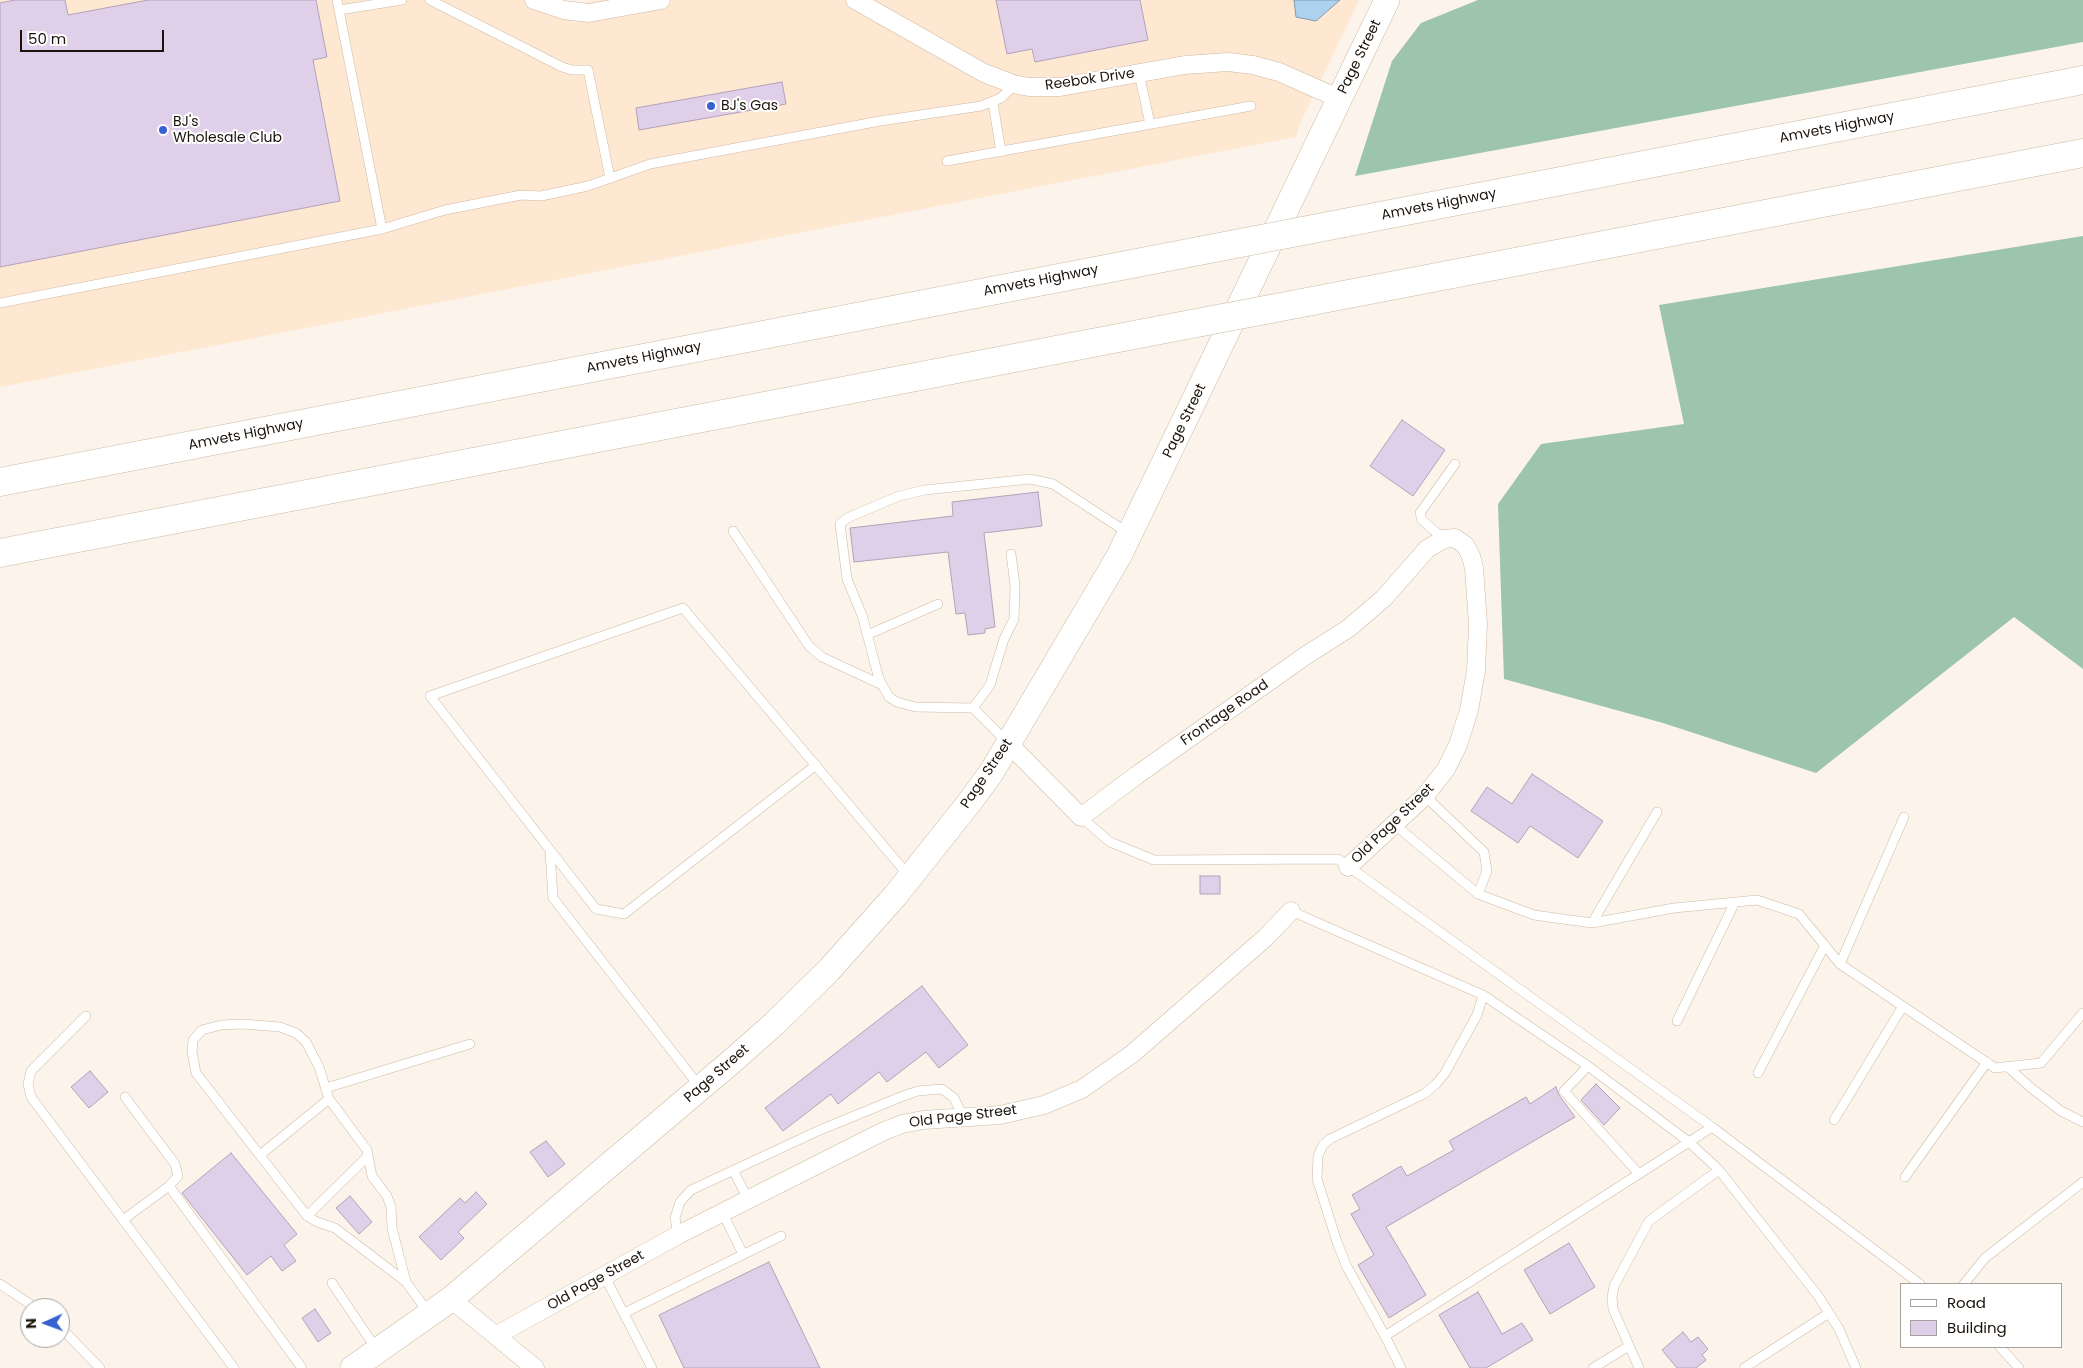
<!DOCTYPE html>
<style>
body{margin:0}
#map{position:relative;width:2083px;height:1368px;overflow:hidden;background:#fcf3ea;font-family:Poppins,sans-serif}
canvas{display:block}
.legend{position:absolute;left:1900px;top:1283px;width:162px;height:65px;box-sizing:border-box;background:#fff;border:1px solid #a4a19d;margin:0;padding:6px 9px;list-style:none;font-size:15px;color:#1b130b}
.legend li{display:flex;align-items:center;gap:10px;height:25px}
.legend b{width:25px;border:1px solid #a4a19d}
.north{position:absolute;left:20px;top:1298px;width:50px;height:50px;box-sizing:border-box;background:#fff;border:1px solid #a4a19d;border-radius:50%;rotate:268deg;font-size:14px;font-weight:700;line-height:20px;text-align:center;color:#1b130b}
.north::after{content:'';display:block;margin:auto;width:18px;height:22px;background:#3761d1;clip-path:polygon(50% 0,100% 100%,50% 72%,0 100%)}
.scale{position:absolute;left:20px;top:30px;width:144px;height:22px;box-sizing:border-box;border:2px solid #1b130b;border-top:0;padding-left:6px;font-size:15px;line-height:18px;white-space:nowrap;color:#1b130b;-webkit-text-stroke:4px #fff;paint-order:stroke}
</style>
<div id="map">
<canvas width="2083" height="1368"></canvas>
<ul class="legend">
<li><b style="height:6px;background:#fff"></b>Road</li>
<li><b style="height:14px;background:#dfcfe8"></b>Building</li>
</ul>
<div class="north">N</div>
<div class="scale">50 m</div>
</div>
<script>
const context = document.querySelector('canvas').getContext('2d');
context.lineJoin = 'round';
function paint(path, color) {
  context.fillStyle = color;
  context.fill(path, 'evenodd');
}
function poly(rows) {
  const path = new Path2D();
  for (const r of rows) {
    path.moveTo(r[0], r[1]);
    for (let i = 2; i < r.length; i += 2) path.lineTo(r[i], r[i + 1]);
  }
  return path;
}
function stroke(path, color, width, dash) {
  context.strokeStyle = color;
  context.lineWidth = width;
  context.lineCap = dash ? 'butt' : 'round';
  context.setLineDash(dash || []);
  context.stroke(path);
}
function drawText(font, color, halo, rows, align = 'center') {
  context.font = font + ' Poppins,sans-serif';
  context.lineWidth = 4;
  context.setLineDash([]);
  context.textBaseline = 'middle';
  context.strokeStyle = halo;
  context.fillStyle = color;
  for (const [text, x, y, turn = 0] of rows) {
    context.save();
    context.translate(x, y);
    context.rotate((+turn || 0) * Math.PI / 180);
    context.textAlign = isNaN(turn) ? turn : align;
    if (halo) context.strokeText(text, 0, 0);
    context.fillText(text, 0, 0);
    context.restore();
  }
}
paint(poly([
 [0,0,560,0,571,5,598,0,1359,0,1299,126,1296,137,0,387]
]), '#ffe8d2');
paint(poly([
 [1478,0,2083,0,2083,42,1355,176,1392,61,1421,23],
 [2083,236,2083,669,2014,617,1816,773,1663,723,1504,679,1498,504,1541,444,1684,424,1659,305]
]), '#9cc5ab');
const water = poly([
 [1294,0,1340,0,1316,21,1296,17,1294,0]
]);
paint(water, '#acd2ef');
stroke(water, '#8099ab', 1);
const building = poly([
 [15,0,65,0,68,15,148,0,316,0,327,57,313,60,340,201,0,267,0,3,15,0],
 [996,0,1140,0,1148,40,1035,62,1032,49,1007,54,996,0],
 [782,82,786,104,639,130,636,108,782,82],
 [1402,420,1445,450,1413,496,1370,466,1402,420],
 [1038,492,1042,526,984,533,995,627,985,629,985,633,968,635,965,613,956,614,948,552,854,562,850,528,953,516,952,502,1038,492],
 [1532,774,1603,821,1578,858,1530,826,1518,843,1471,811,1487,787,1512,804,1532,774],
 [1200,876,1220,876,1220,894,1200,894,1200,876],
 [922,986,968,1045,939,1068,926,1052,887,1082,879,1072,838,1104,831,1094,783,1131,765,1108,922,986],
 [90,1071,108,1092,89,1108,71,1087,90,1071],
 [1596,1084,1620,1108,1604,1125,1581,1100,1596,1084],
 [1556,1087,1559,1095,1575,1117,1386,1227,1426,1295,1389,1318,1358,1265,1374,1255,1351,1214,1360,1209,1352,1195,1401,1166,1407,1176,1454,1150,1449,1141,1526,1097,1530,1104,1556,1087],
 [546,1141,565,1164,548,1177,530,1152,546,1141],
 [231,1153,297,1234,284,1245,296,1261,282,1271,271,1256,247,1275,182,1193,231,1153],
 [476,1192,487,1204,458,1232,464,1238,441,1260,419,1237,460,1198,465,1203,476,1192],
 [350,1196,372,1222,359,1234,336,1208,350,1196],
 [1569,1243,1595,1287,1550,1314,1524,1270,1569,1243],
 [769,1262,820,1368,684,1368,659,1315,769,1262],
 [1478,1292,1502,1334,1522,1323,1533,1340,1486,1368,1470,1368,1439,1315,1478,1292],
 [315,1309,331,1333,318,1342,302,1318,315,1309],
 [1683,1332,1691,1342,1698,1337,1708,1349,1702,1355,1706,1360,1696,1368,1677,1368,1662,1350,1683,1332]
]);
paint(building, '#dfcfe8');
stroke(building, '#b2a2ba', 1);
const service = poly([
 [430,0,562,67,572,70,588,70,610,178],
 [339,10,402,0],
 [1139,73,1150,124],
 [993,103,1001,152],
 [947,161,1251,106],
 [382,229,445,210,521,195,541,196,588,186,650,164,880,121,981,106,1001,98,1010,89,1013,84],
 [0,303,382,229,337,0],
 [733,531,809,646,822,657,880,684],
 [1444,539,1422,520,1420,513,1455,464],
 [867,635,938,604],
 [973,708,990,685,1004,639,1014,619,1015,585,1011,554],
 [1008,743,973,708,915,707,897,702,889,697,879,679,862,615,847,579,840,524,847,518,899,496,925,490,1030,479,1053,484,1128,533],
 [816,765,624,914,596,909,430,696,683,608,908,875],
 [1425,796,1484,852,1487,871,1478,894],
 [1081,817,1110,842,1154,860,1338,859,1712,1127],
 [1395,825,1478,894,1534,915,1592,923,1674,908,1757,900,1799,914,1840,964,1904,817],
 [550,852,553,898,699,1086],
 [1291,911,1483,995,1477,1015,1445,1073,1436,1084,1424,1094,1330,1139,1323,1145,1318,1156,1317,1179,1337,1242,1347,1267,1385,1336],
 [1592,923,1657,812],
 [1840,964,1995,1068,2041,1063,2083,1013],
 [86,1016,31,1071,28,1084,31,1097,234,1368],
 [1677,1021,1735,902],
 [1588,1066,1564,1091,1639,1174],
 [2008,1067,2030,1087,2061,1111,2083,1122],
 [1758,1073,1825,945],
 [326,1088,470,1044],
 [1834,1120,1903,1006],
 [260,1155,329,1099],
 [733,1170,748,1199],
 [1905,1177,1987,1062],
 [169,1186,302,1368],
 [722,1212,743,1254],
 [307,1216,368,1156],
 [123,1220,169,1186,178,1176,175,1164,125,1097],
 [678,1235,675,1218,680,1202,691,1190,820,1130,903,1096,918,1091,942,1089,954,1098,963,1117],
 [605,1277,652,1368],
 [406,1282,335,1228,317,1222,307,1216,196,1073,192,1052,193,1040,202,1030,221,1025,243,1024,280,1027,296,1033,306,1042,319,1067,329,1099,367,1150,372,1176,387,1196,391,1207,392,1228,406,1282,428,1312],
 [332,1283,377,1350],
 [0,1284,36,1308],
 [1964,1284,1985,1258,2083,1182],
 [624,1313,781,1236],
 [60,1327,100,1368],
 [2000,1347,2019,1368],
 [1401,1368,1385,1336,1689,1142,1588,1066,1483,995],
 [1593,1368,1629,1346],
 [1639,1368,1613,1309,1612,1298,1614,1286,1649,1221,1719,1170],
 [1744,1368,1829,1313],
 [1856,1368,1839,1329,1819,1297,1719,1170,1689,1142,1712,1127,1920,1284]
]);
const minor = poly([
 [534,0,564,10,589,13,661,0],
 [855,0,984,73,1013,84,1029,87,1060,87,1185,65,1228,62,1253,65,1279,72,1340,99],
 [1008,743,1081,817,1137,775,1305,656,1349,628,1384,598,1427,549,1444,539,1455,538,1465,545,1471,556,1474,568,1478,624,1476,671,1469,710,1458,745,1446,769,1425,796,1348,867],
 [451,1299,535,1368],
 [497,1335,678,1235,882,1132,902,1124,923,1120,1000,1115,1044,1105,1082,1089,1132,1054,1265,938,1291,911]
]);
const secondary = poly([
 [353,1368,451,1299,731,1062,774,1024,829,970,895,896,969,803,991,773,1119,556,1387,0]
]);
const motorway = poly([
 [1344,223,2083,80],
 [1307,302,2083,153],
 [0,482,1199,251],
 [0,553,1160,330]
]);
stroke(service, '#ceb9a3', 10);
stroke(minor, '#ceb9a3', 19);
stroke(secondary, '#ceb9a3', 26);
stroke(motorway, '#ceb9a3', 29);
stroke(service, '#fff', 9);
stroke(minor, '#fff', 18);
stroke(secondary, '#fff', 25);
stroke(motorway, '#fff', 28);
const motorwayBridge = poly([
 [1199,251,1344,223],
 [1160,330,1307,302]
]);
stroke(motorwayBridge, '#ceb9a3', 29, []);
stroke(motorwayBridge, '#fff', 28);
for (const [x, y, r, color] of [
 [711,106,5,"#3761d1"],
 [163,130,5,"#3761d1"]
]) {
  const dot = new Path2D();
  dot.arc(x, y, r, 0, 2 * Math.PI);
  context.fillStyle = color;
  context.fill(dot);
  stroke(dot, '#fff', 2);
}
drawText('14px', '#1b130b', '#fff', [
 ["Page Street",1360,57,-64],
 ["Reebok Drive",1090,80,-8],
 ["Amvets Highway",1837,128,-11],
 ["Amvets Highway",1439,205,-11],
 ["Amvets Highway",1041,281,-11],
 ["Amvets Highway",644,358,-11],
 ["Page Street",1185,421,-64],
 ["Amvets Highway",246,435,-11],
 ["Frontage Road",1225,713,-35],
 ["Page Street",987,774,-56],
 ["Old Page Street",1393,824,-44],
 ["Page Street",717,1074,-41],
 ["Old Page Street",963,1117,-7],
 ["Old Page Street",596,1281,-29]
]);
drawText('14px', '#1b130b', '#fff', [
 ["BJ's Gas",721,106],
 ["BJ's",173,122],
 ["Wholesale Club",173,138]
], 'left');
</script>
